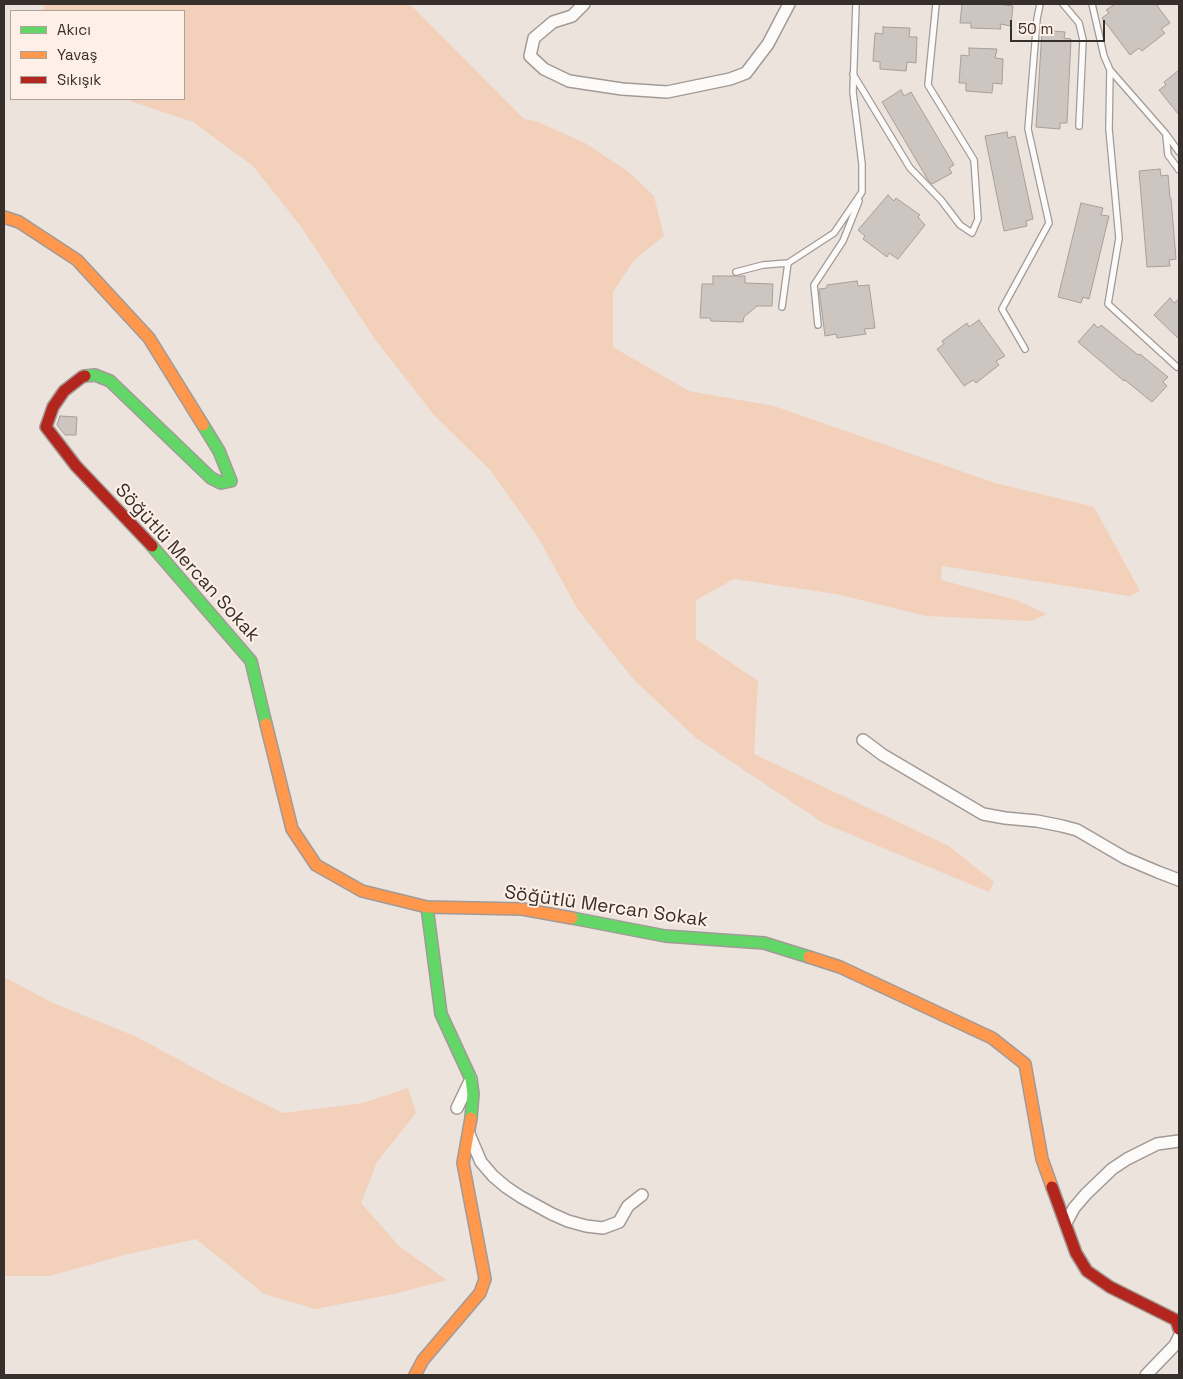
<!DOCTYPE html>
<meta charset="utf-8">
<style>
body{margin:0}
#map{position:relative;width:1183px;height:1379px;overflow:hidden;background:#ede3dd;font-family:"Space Grotesk",sans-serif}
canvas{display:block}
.frame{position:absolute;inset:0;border:5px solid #362f2b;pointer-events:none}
.legend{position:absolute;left:10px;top:10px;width:175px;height:90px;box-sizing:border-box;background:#fef0e7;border:1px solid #aea39c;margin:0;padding:6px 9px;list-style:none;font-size:15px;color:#362f2b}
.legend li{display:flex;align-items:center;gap:10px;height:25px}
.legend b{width:25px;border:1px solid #aea39c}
.scale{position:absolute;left:1010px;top:20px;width:95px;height:22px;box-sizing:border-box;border:2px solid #362f2b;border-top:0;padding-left:6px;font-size:15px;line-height:18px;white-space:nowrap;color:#362f2b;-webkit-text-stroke:4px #fef0e7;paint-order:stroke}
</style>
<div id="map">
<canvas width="1183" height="1379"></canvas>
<div class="frame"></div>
<ul class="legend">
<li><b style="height:6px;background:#63d668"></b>Akıcı</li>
<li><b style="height:6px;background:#ff974d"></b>Yavaş</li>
<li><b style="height:6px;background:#b3261e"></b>Sıkışık</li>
</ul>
<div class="scale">50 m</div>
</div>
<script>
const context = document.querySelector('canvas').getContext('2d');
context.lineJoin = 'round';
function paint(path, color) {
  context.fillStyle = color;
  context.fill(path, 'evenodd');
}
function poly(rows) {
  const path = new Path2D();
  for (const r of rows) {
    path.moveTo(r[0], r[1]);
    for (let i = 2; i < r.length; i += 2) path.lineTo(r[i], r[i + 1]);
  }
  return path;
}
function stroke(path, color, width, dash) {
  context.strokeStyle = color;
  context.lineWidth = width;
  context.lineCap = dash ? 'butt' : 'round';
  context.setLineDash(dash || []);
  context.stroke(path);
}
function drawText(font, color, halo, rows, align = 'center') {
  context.font = font + ' "Space Grotesk",sans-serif';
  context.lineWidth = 4;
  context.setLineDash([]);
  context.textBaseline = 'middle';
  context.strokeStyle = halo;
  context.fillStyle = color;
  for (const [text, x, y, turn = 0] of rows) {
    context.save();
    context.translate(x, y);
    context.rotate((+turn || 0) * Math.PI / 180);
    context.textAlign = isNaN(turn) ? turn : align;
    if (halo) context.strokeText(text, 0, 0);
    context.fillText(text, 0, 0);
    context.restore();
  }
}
paint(poly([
 [44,4,410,4,524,119,536,121,585,143,629,172,654,196,664,236,634,260,613,292,613,347,689,391,774,406,995,483,1094,507,1140,591,1129,596,942,566,941,580,1016,600,1047,614,1032,621,926,616,836,594,734,579,696,600,696,639,758,681,754,754,949,846,994,882,989,892,823,823,696,738,634,680,578,610,539,539,491,471,434,415,374,338,302,228,253,166,193,122,130,101,130,99,184,99,184,11,43,11],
 [4,977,53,1003,137,1037,218,1081,283,1113,363,1103,408,1088,416,1113,377,1162,361,1203,400,1247,447,1280,394,1294,315,1309,264,1294,196,1239,124,1255,50,1276,4,1276]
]), '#f2d0ba');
const building = poly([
 [962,4,997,4,1013,6,1011,26,1000,24,1001,29,971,28,971,23,960,23,962,4],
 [1115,4,1156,4,1170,23,1161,29,1165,33,1142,51,1139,48,1130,55,1102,18,1109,13,1106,10,1115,4],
 [883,27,910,28,909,37,917,37,916,63,907,62,906,71,880,69,880,62,873,61,875,33,883,34,883,27],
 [1042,30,1065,32,1064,38,1071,39,1067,123,1060,123,1060,129,1036,127,1042,30],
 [969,48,997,49,995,58,1003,59,1002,84,993,83,992,93,966,91,966,83,959,83,961,55,969,56,969,48],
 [1179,70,1179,115,1159,90,1166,85,1164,82,1179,70],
 [901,90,904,96,911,92,954,165,949,168,952,173,932,184,928,180,882,102,901,90],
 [1007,132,1008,138,1015,136,1033,219,1026,221,1027,226,1004,231,985,136,1007,132],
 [1160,169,1161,176,1168,175,1170,198,1171,198,1176,259,1169,260,1170,266,1147,267,1139,171,1160,169],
 [888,195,894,201,896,198,920,215,918,217,925,225,898,259,889,253,887,257,863,239,865,236,858,230,888,195],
 [1081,203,1103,208,1101,215,1109,216,1089,299,1083,297,1081,303,1058,297,1081,203],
 [713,276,745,276,745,283,773,284,772,306,757,306,744,317,743,322,711,321,710,318,700,318,702,284,713,284,713,276],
 [857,281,858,286,869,285,875,328,864,329,866,334,837,338,836,334,825,336,819,289,827,288,827,285,857,281],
 [1170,298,1174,303,1179,299,1179,339,1154,315,1170,298],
 [979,320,1005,356,996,361,999,365,976,383,973,380,964,386,937,349,944,344,942,341,967,323,969,327,979,320],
 [1094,324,1098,328,1101,325,1138,355,1140,354,1168,377,1163,382,1167,386,1152,402,1125,380,1124,381,1078,342,1094,324],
 [60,416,77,417,76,435,65,435,57,425,60,416]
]);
paint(building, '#cdc5c0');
stroke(building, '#a69f9a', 1);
const lane = poly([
 [1063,4,1079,23,1083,40,1079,126],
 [1092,4,1104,56,1110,70,1166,134,1179,152],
 [1110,70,1109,129,1119,238,1108,304,1177,367],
 [853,74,910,168,941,200,960,225,972,233,978,219,974,160,928,85,936,4],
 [1166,136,1168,155,1179,170],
 [736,272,763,265,788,263],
 [782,307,788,263,834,233,862,192,862,164,853,92,856,4],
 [818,325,814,285,843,241,859,201],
 [1025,349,1002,309,1049,223,1028,129,1037,19,1040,4]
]);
const street = poly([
 [584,4,572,16,553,22,534,38,530,56,544,69,569,81,622,89,667,92,730,79,746,73,768,44,789,4],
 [863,740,883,755,983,814,1005,818,1037,821,1062,826,1077,830,1125,858,1158,872,1179,880],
 [457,1108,471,1079],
 [469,1134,481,1162,493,1176,506,1187,521,1197,552,1214,568,1221,586,1226,603,1228,619,1222,628,1206,642,1195],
 [1066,1223,1074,1208,1086,1194,1112,1169,1127,1159,1157,1144,1179,1141],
 [1146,1375,1175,1345,1179,1337]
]);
const fast = poly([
 [85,376,95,375,110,381,211,478,221,483,231,481,219,451,203,425],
 [152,546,251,661,266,724],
 [427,907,441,1014,471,1079,473,1094,471,1118],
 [572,918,665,936,764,943,809,957]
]);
const slow = poly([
 [4,217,19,222,77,260,149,338,203,425],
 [266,724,292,829,316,865,362,891,427,907,522,909,572,918],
 [809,957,840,967,992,1038,1025,1064,1042,1159,1052,1187],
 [415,1375,423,1360,480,1293,485,1279,463,1163,471,1118]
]);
const jam = poly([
 [85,376,82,377,64,391,53,407,46,427,76,466,152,546],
 [1052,1187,1076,1253,1087,1271,1110,1287,1176,1320,1179,1329]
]);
stroke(lane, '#a29a96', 8);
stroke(street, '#a29a96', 14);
stroke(fast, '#a29a96', 14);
stroke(slow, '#a29a96', 14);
stroke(jam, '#a29a96', 14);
stroke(lane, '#fcfbfa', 5.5);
stroke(street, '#fcfbfa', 11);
stroke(fast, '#63d668', 11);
stroke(slow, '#ff974d', 11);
stroke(jam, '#b3261e', 11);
drawText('19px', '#362f2b', '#fef0e7', [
 ["Söğütlü Mercan Sokak",187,563,48],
 ["Söğütlü Mercan Sokak",606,907,8]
]);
</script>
